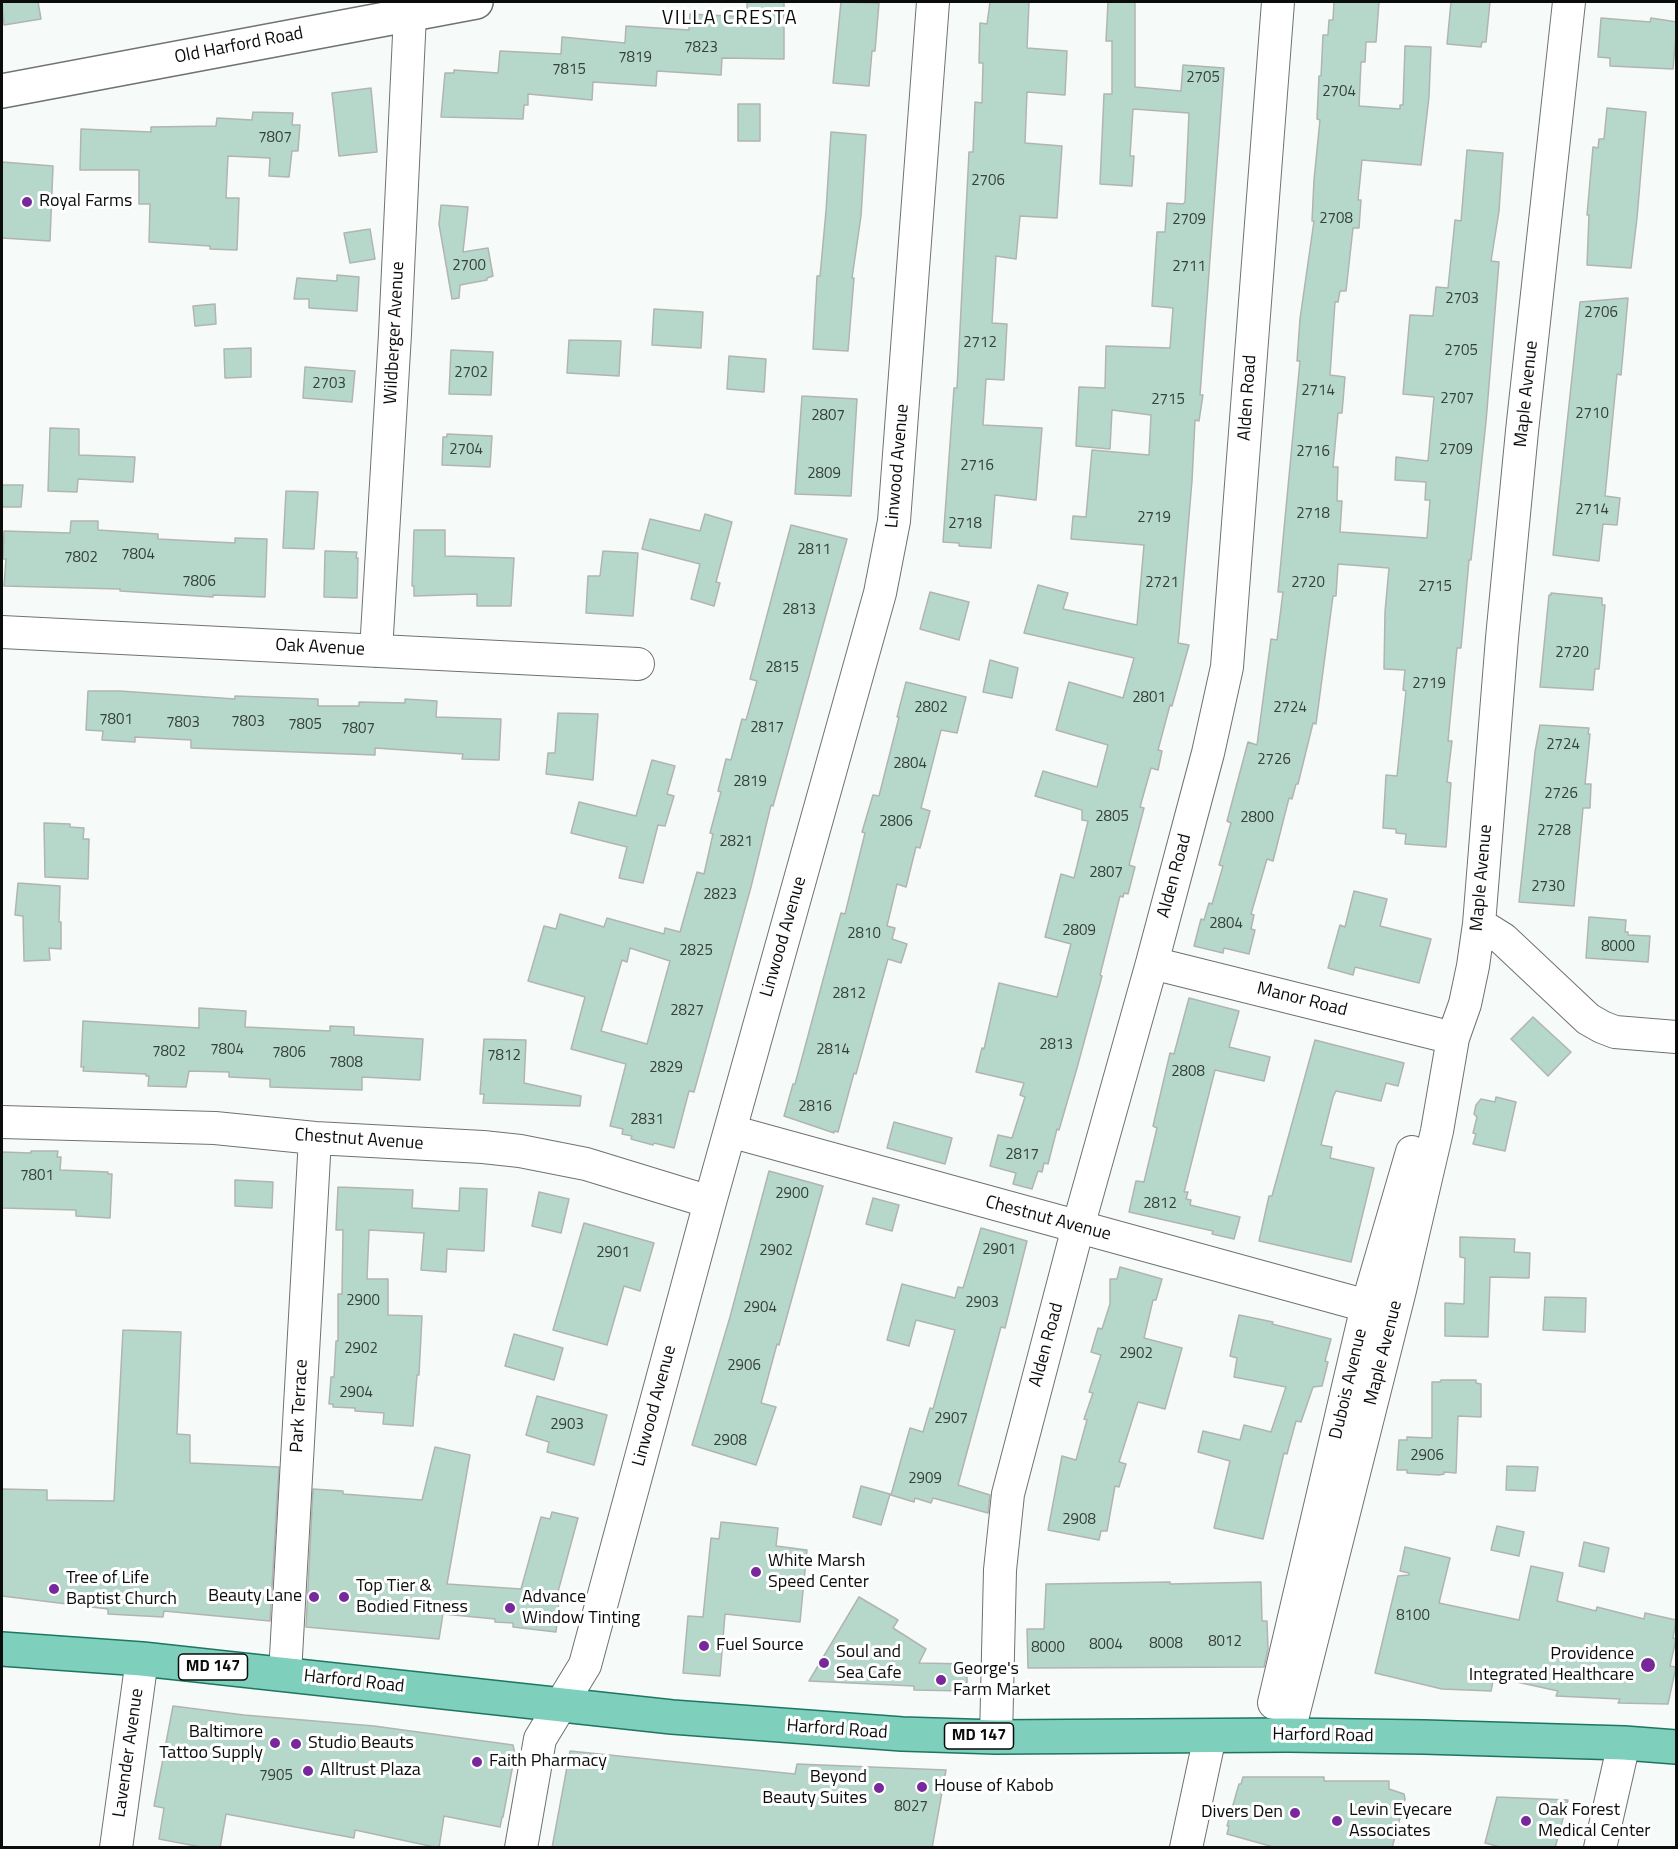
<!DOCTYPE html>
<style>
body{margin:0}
#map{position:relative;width:1678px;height:1849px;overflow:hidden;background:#f6faf9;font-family:"Titillium Web",sans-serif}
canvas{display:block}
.frame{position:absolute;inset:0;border:3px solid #0b0c0c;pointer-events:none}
</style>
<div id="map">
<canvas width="1678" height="1849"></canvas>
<div class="frame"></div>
</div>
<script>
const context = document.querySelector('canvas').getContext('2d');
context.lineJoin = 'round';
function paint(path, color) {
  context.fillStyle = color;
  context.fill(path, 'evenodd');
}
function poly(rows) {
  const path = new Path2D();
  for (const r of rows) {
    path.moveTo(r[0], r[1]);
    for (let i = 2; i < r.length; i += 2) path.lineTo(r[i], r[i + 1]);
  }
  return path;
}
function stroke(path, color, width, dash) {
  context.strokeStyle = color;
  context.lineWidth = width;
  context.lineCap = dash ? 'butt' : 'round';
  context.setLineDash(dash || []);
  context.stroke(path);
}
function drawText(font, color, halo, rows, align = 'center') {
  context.font = font + ' "Titillium Web",sans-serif';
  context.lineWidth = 6;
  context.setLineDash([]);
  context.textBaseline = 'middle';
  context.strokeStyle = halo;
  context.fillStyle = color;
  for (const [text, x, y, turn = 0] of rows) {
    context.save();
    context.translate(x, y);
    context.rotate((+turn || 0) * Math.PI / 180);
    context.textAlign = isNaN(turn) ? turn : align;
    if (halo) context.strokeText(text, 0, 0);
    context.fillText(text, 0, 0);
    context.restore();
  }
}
const building = poly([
 [2,2,38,2,41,19,4,25,2,2],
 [747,2,784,2,784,59,722,58,721,75,657,71,656,86,593,82,592,100,528,94,528,105,524,105,523,119,441,117,445,73,454,73,454,70,498,73,500,51,561,54,562,37,625,43,626,26,689,30,690,14,747,17,747,2],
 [841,2,879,3,875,51,872,51,869,86,833,83,841,2],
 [990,2,1029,2,1027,48,1067,51,1065,95,1027,92,1025,143,1062,146,1057,218,1020,216,1016,259,996,256,992,323,1007,324,1004,380,986,379,983,425,1042,428,1036,500,995,495,991,548,959,546,959,543,943,542,954,388,957,388,969,152,973,152,975,102,982,103,983,63,979,63,980,23,987,24,990,2],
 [1108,2,1135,2,1135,87,1181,91,1183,65,1224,68,1200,395,1203,395,1199,421,1195,420,1192,481,1179,634,1178,643,1189,645,1172,706,1170,705,1158,750,1162,751,1158,770,1151,768,1140,807,1144,808,1129,865,1135,867,1128,894,1124,893,1123,897,1120,896,1100,975,1102,976,1077,1068,1059,1130,1057,1129,1048,1164,1044,1163,1042,1172,1038,1171,1032,1189,1013,1184,1016,1173,990,1166,998,1135,1012,1138,1025,1097,1020,1095,1024,1083,976,1072,982,1048,984,1049,999,983,1057,997,1071,944,1045,937,1061,874,1074,878,1088,821,1082,820,1082,810,1035,796,1043,771,1097,787,1108,745,1056,730,1069,682,1123,698,1134,658,1024,633,1038,585,1068,593,1063,609,1137,625,1144,545,1071,539,1073,516,1086,517,1092,450,1149,455,1151,415,1112,410,1110,449,1076,446,1079,387,1105,388,1106,346,1170,348,1173,308,1152,306,1157,232,1165,232,1167,203,1183,204,1185,202,1189,113,1133,109,1130,156,1134,156,1132,186,1100,184,1104,94,1112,94,1112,41,1106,41,1108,2],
 [1334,2,1379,2,1376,42,1366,42,1365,62,1361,62,1359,106,1400,109,1400,105,1403,105,1405,46,1431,47,1429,97,1421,165,1362,160,1358,200,1361,200,1359,228,1353,228,1346,291,1340,291,1338,302,1335,302,1330,375,1345,377,1342,413,1338,413,1333,467,1338,467,1337,501,1342,501,1340,532,1427,538,1430,500,1425,500,1426,482,1395,480,1396,457,1428,461,1434,397,1403,394,1410,315,1433,316,1436,287,1448,288,1455,220,1461,221,1467,150,1503,153,1499,211,1491,261,1499,262,1486,422,1471,560,1469,560,1461,648,1457,648,1448,741,1452,741,1447,782,1451,783,1446,847,1405,844,1406,834,1396,833,1396,829,1383,828,1386,775,1397,776,1406,691,1403,690,1405,670,1384,669,1385,612,1389,568,1338,564,1336,596,1333,596,1316,724,1313,723,1298,784,1296,784,1292,799,1289,798,1273,861,1267,859,1251,914,1254,915,1251,929,1255,930,1249,954,1224,948,1223,953,1194,946,1201,919,1204,920,1209,903,1212,904,1223,866,1219,865,1231,823,1227,821,1248,742,1257,745,1271,639,1277,640,1283,592,1278,592,1300,361,1297,361,1300,319,1314,221,1312,221,1314,180,1320,120,1317,119,1319,76,1321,76,1323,35,1328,35,1329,20,1333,20,1334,2],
 [1451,2,1490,2,1486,42,1482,42,1481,47,1447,44,1451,2],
 [1601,18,1650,22,1651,18,1677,22,1673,69,1610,66,1610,58,1598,57,1601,18],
 [371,88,377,152,339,156,332,93,371,88],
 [738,104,760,104,760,141,738,141,738,104],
 [1607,108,1646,112,1637,218,1631,268,1587,265,1589,215,1587,215,1593,147,1598,148,1599,139,1604,139,1607,108],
 [253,112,293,113,292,125,300,125,298,151,292,151,289,177,269,176,270,158,228,156,226,198,239,198,237,250,210,249,210,246,149,242,150,204,139,204,139,170,80,170,81,129,151,132,151,127,216,126,217,118,252,120,253,112],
 [831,132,866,135,861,216,852,278,854,278,848,351,813,349,817,276,820,276,826,211,831,132],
 [2,162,53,166,50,241,2,238,2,162],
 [441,205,468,207,463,252,488,248,493,276,487,278,487,280,460,285,459,298,452,299,439,224,441,205],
 [370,229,375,259,350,263,344,233,370,229],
 [337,275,359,277,357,311,309,308,309,299,294,299,297,278,337,281,337,275],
 [1628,298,1621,375,1617,374,1605,496,1620,498,1617,525,1603,524,1599,561,1553,555,1580,302,1628,298],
 [215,304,216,324,195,326,193,306,215,304],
 [654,309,703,312,701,348,652,345,654,309],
 [569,340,621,341,619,376,567,373,569,340],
 [251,348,251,377,225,378,224,349,251,348],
 [451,350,493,352,491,395,449,394,451,350],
 [729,356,766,359,764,392,727,389,729,356],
 [305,367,355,371,352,402,303,398,305,367],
 [802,396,857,399,851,496,795,494,802,396],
 [50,428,79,429,79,455,135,457,133,482,78,479,77,492,48,491,50,428],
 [447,434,492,436,490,467,442,465,443,437,447,437,447,434],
 [2,485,23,485,21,507,2,507,2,485],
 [286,491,318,492,314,549,283,548,286,491],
 [705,514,732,522,716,582,720,583,714,606,691,599,700,564,642,549,650,519,700,531,705,514],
 [71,521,98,521,98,530,158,534,158,539,235,543,235,538,267,539,265,597,213,595,213,597,120,591,120,589,4,586,6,559,3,559,4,531,70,533,71,521],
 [791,525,847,539,773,806,771,805,751,887,694,1092,689,1091,674,1148,654,1143,653,1145,631,1139,632,1136,622,1134,623,1129,610,1126,626,1064,571,1049,585,997,528,981,544,926,556,929,560,914,604,927,607,918,664,934,665,928,680,932,697,872,704,874,713,834,710,833,721,792,718,791,726,759,731,760,742,719,746,720,757,681,750,679,791,525],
 [630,948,670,961,647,1044,601,1031,622,960,627,962,630,948],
 [414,530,445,530,445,556,514,558,511,606,477,606,477,594,414,596,414,586,412,586,414,530],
 [325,551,357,552,356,558,358,558,357,598,324,597,325,551],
 [603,551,638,553,633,616,586,613,588,576,600,576,603,551],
 [930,592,969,602,959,640,920,629,930,592],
 [1551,593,1602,598,1602,605,1605,605,1599,669,1595,669,1593,690,1540,687,1549,595,1551,595,1551,593],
 [990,660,1018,668,1012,698,983,692,990,660],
 [906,682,966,697,957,733,941,730,921,808,930,811,920,848,916,847,906,887,897,884,887,926,895,928,892,939,907,944,901,963,888,959,856,1074,854,1073,838,1132,834,1131,834,1133,784,1116,793,1084,795,1084,841,913,845,914,865,833,862,832,873,795,879,796,899,717,897,717,906,682],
 [88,691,120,691,235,699,235,696,318,699,318,706,359,706,359,702,405,703,405,699,437,701,436,717,501,719,499,760,462,759,463,754,375,748,375,755,191,748,191,740,135,737,135,742,102,740,103,731,86,730,88,691],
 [558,713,598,714,593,780,546,774,548,753,555,753,558,713],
 [1540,725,1589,728,1588,734,1590,734,1585,784,1591,784,1590,808,1583,808,1574,906,1519,902,1535,752,1540,725],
 [652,760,675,766,667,794,674,796,665,826,658,825,643,883,619,878,627,847,571,833,579,802,636,816,652,760],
 [44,823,70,824,70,827,84,828,83,839,89,839,88,879,45,877,44,823],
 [18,883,60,886,59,922,61,922,61,949,49,948,50,960,24,961,23,916,15,915,18,883],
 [1354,891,1387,899,1380,926,1431,939,1419,983,1355,967,1353,975,1328,968,1340,925,1345,927,1354,891],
 [1589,917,1626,920,1625,932,1628,932,1628,935,1650,936,1648,962,1586,958,1589,917],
 [1189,998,1239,1011,1229,1047,1270,1057,1264,1081,1215,1070,1184,1192,1188,1192,1186,1199,1191,1200,1190,1205,1240,1217,1234,1239,1212,1234,1213,1231,1129,1212,1136,1181,1144,1182,1157,1128,1153,1126,1170,1053,1174,1054,1189,998],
 [199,1008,246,1011,245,1027,330,1031,330,1026,354,1027,354,1035,423,1039,420,1080,362,1077,362,1090,270,1087,270,1079,229,1077,229,1072,189,1071,186,1087,148,1086,149,1076,146,1076,146,1074,83,1071,84,1067,81,1067,83,1021,199,1028,199,1008],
 [1533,1017,1571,1052,1548,1076,1511,1039,1533,1017],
 [484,1039,526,1040,524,1083,581,1096,580,1106,483,1103,484,1094,480,1094,484,1039],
 [1315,1040,1404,1063,1398,1086,1386,1083,1381,1101,1336,1091,1333,1097,1321,1145,1332,1147,1330,1158,1374,1168,1351,1262,1259,1241,1269,1196,1272,1196,1315,1040],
 [1496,1097,1516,1102,1505,1151,1473,1144,1476,1134,1473,1133,1477,1117,1474,1114,1476,1105,1481,1099,1495,1102,1496,1097],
 [894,1122,952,1138,945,1164,887,1148,894,1122],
 [31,1151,58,1151,57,1157,61,1157,60,1170,108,1172,108,1174,112,1174,110,1218,76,1216,76,1210,2,1208,2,1152,31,1153,31,1151],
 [769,1171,823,1186,779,1345,777,1344,761,1403,776,1407,756,1465,692,1445,730,1317,769,1171],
 [235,1180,273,1182,272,1208,235,1206,235,1180],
 [338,1187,413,1190,412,1208,459,1211,460,1188,487,1189,484,1251,447,1249,446,1272,421,1270,424,1233,369,1230,367,1279,388,1279,388,1315,422,1316,419,1375,417,1375,413,1426,383,1424,384,1413,355,1411,355,1408,333,1407,333,1404,329,1404,331,1377,334,1377,336,1341,338,1341,338,1294,342,1294,343,1230,336,1230,338,1187],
 [539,1192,569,1199,561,1233,532,1226,539,1192],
 [873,1198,899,1205,892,1231,866,1224,873,1198],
 [584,1223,654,1243,640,1291,624,1286,607,1345,553,1330,584,1223],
 [981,1228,1027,1241,1005,1328,1001,1327,958,1485,990,1495,988,1513,933,1498,931,1503,915,1498,914,1502,891,1495,910,1428,923,1432,930,1408,933,1409,955,1330,916,1320,909,1346,887,1340,902,1284,955,1298,958,1287,963,1288,981,1228],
 [1460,1237,1515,1239,1514,1252,1530,1253,1529,1278,1490,1277,1488,1337,1445,1336,1445,1303,1464,1304,1465,1258,1460,1257,1460,1237],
 [1120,1267,1162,1279,1156,1300,1153,1300,1144,1338,1182,1348,1165,1409,1138,1402,1119,1462,1126,1464,1119,1487,1115,1486,1107,1531,1101,1531,1099,1540,1048,1530,1062,1456,1076,1460,1087,1420,1084,1419,1093,1393,1089,1392,1101,1355,1091,1352,1098,1328,1102,1329,1110,1304,1110,1279,1117,1279,1120,1267],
 [1545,1297,1586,1298,1585,1332,1543,1330,1545,1297],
 [1239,1315,1273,1322,1272,1324,1331,1339,1325,1361,1328,1362,1322,1386,1313,1387,1301,1422,1296,1421,1287,1454,1284,1453,1263,1539,1214,1528,1230,1461,1198,1452,1203,1431,1240,1440,1244,1425,1271,1432,1286,1387,1234,1377,1237,1358,1230,1356,1239,1315],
 [123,1330,181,1332,177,1434,190,1435,190,1463,279,1467,270,1621,164,1611,163,1617,108,1614,108,1609,2,1596,2,1489,47,1490,47,1500,114,1501,123,1330],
 [514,1334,563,1348,554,1380,505,1366,514,1334],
 [1441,1380,1476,1380,1476,1383,1481,1384,1481,1417,1458,1416,1456,1473,1444,1472,1444,1474,1439,1475,1407,1473,1407,1470,1397,1470,1399,1440,1407,1440,1407,1437,1432,1438,1432,1382,1440,1382,1441,1380],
 [537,1396,607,1415,594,1465,547,1452,549,1442,526,1435,537,1396],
 [435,1447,470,1455,447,1584,521,1589,541,1517,550,1519,552,1512,578,1518,556,1599,559,1599,556,1632,513,1627,513,1623,495,1622,495,1619,443,1614,439,1639,306,1627,313,1489,343,1491,343,1494,422,1500,435,1447],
 [1507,1466,1538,1467,1535,1491,1506,1490,1507,1466],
 [861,1486,890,1494,881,1525,853,1517,861,1486],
 [721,1522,778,1528,776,1546,807,1550,800,1622,725,1614,720,1676,683,1673,688,1616,703,1617,711,1538,719,1539,721,1522],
 [1497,1526,1524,1532,1519,1556,1491,1550,1497,1526],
 [1584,1542,1609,1548,1604,1572,1579,1566,1584,1542],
 [1405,1547,1450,1558,1439,1603,1519,1620,1531,1566,1563,1573,1557,1601,1596,1611,1597,1607,1644,1619,1645,1613,1676,1620,1673,1638,1676,1639,1670,1666,1676,1667,1668,1704,1618,1703,1620,1699,1556,1696,1558,1691,1494,1677,1491,1691,1442,1689,1375,1673,1398,1576,1409,1575,1409,1573,1400,1571,1405,1547],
 [1170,1582,1170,1584,1261,1582,1262,1621,1267,1621,1268,1649,1264,1667,1028,1668,1027,1629,1044,1629,1046,1584,1170,1582],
 [859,1597,898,1620,893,1628,926,1649,919,1663,967,1664,967,1688,965,1691,914,1690,914,1686,809,1681,859,1597],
 [173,1706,244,1715,374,1726,513,1745,515,1754,503,1817,502,1817,500,1827,444,1816,439,1848,355,1830,354,1838,226,1814,220,1848,206,1848,159,1839,164,1808,154,1806,173,1706],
 [570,1751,795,1774,797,1764,946,1770,932,1848,552,1848,570,1751],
 [1243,1777,1324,1777,1324,1781,1389,1781,1389,1789,1404,1794,1405,1799,1392,1848,1277,1848,1227,1834,1229,1826,1227,1826,1239,1784,1241,1784,1243,1777],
 [1497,1797,1568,1800,1555,1848,1504,1848,1485,1843,1497,1797]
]);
paint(building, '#b5d8cb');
stroke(building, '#b1b4b3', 1.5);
const minor = poly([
 [2,632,638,664],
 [376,651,395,334,410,14],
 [1479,924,1503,939,1588,1019,1602,1027,1615,1032,1676,1037],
 [1152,963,1453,1038],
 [2,1122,215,1128,315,1138,483,1147,520,1151,586,1164,710,1202],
 [730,1131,1367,1306],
 [285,1674,315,1138],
 [1274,1703,1367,1306,1412,1152],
 [1288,1735,1400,1290,1437,1131,1453,1038,1465,1004,1473,966,1479,924,1502,638,1522,431,1569,2],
 [996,1737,1000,1570,1008,1494,1078,1227,1152,963,1208,753,1227,667,1278,2],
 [116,1848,142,1659],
 [521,1848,540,1739,585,1665,710,1202,880,593,894,521,933,2],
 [1186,1848,1210,1736],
 [1600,1848,1624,1743]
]);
const tertiary = poly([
 [2,91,476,2]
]);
const primary = poly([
 [2,1649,142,1659,672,1717,902,1734,996,1737,1288,1735,1424,1737,1624,1743,1676,1747]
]);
stroke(minor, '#6f7271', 34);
stroke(tertiary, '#6f7271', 36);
stroke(primary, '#1e7660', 36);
stroke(minor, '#fff', 32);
stroke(tertiary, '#fff', 33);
stroke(primary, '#7ecfbb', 33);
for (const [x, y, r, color] of [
 [27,202,6,"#77289a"],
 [756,1572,6,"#77289a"],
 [54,1589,6,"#77289a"],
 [314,1597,6,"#77289a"],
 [344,1597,6,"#77289a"],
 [510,1608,6,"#77289a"],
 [704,1646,6,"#77289a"],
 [824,1663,6,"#77289a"],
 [1648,1665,8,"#77289a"],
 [941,1680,6,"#77289a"],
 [275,1743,6,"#77289a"],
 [296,1744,6,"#77289a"],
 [477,1762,6,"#77289a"],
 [308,1771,6,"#77289a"],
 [922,1787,6,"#77289a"],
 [879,1788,6,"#77289a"],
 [1295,1813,6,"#77289a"],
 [1337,1821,6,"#77289a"],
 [1526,1821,6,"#77289a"]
]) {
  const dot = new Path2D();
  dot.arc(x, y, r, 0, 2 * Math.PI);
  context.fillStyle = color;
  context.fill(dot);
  stroke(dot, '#fff', 2);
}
drawText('15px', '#363f3c', null, [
 ["7823",701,48],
 ["7819",635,58],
 ["7815",569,70],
 ["2705",1203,78],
 ["2704",1339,92],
 ["7807",275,138],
 ["2706",988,181],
 ["2708",1336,219],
 ["2709",1189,220],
 ["2700",469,266],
 ["2711",1189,267],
 ["2703",1462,299],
 ["2706",1601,313],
 ["2712",980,343],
 ["2705",1461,351],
 ["2702",471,373],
 ["2703",329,384],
 ["2714",1318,391],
 ["2707",1457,399],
 ["2715",1168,400],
 ["2710",1592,414],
 ["2807",828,416],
 ["2704",466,450],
 ["2709",1456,450],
 ["2716",1313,452],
 ["2716",977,466],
 ["2809",824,474],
 ["2714",1592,510],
 ["2718",1313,514],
 ["2719",1154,518],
 ["2718",965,524],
 ["2811",814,550],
 ["7804",138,555],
 ["7802",81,558],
 ["7806",199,582],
 ["2721",1162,583],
 ["2720",1308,583],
 ["2715",1435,587],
 ["2813",799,610],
 ["2720",1572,653],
 ["2815",782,668],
 ["2719",1429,684],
 ["2801",1149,698],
 ["2802",931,708],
 ["2724",1290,708],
 ["7801",116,720],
 ["7803",248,722],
 ["7803",183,723],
 ["7805",305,725],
 ["2817",767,728],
 ["7807",358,729],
 ["2724",1563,745],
 ["2726",1274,760],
 ["2804",910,764],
 ["2819",750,782],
 ["2726",1561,794],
 ["2805",1112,817],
 ["2800",1257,818],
 ["2806",896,822],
 ["2728",1554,831],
 ["2821",736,842],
 ["2807",1106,873],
 ["2730",1548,887],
 ["2823",720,895],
 ["2804",1226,924],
 ["2809",1079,931],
 ["2810",864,934],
 ["8000",1618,947],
 ["2825",696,951],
 ["2812",849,994],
 ["2827",687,1011],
 ["2813",1056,1045],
 ["7804",227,1050],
 ["2814",833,1050],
 ["7802",169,1052],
 ["7806",289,1053],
 ["7812",504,1056],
 ["7808",346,1063],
 ["2829",666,1068],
 ["2808",1188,1072],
 ["2816",815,1107],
 ["2831",647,1120],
 ["2817",1022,1155],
 ["7801",37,1176],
 ["2900",792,1194],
 ["2812",1160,1204],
 ["2901",999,1250],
 ["2902",776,1251],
 ["2901",613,1253],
 ["2900",363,1301],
 ["2903",982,1303],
 ["2904",760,1308],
 ["2902",361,1349],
 ["2902",1136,1354],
 ["2906",744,1366],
 ["2904",356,1393],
 ["2907",951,1419],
 ["2903",567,1425],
 ["2908",730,1441],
 ["2906",1427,1456],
 ["2909",925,1479],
 ["2908",1079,1520],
 ["8100",1413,1616],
 ["8012",1225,1642],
 ["8008",1166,1644],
 ["8004",1106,1645],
 ["8000",1048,1648],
 ["7905",276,1776],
 ["8027",911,1807]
]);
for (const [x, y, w] of [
 [213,1667,69],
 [979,1736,69]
]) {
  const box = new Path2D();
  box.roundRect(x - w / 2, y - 13, w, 26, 4.5);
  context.fillStyle = '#fff';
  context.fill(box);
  stroke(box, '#0b0c0c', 1.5);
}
drawText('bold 16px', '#0b0c0c', null, [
 ["MD 147",213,1667],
 ["MD 147",979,1736]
]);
drawText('18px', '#0b0c0c', '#fff', [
 ["Old Harford Road",239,46,-11],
 ["Wildberger Avenue",395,333,-87],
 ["Maple Avenue",1527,394,-84],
 ["Alden Road",1248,398,-86],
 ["Linwood Avenue",898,466,-85],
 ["Oak Avenue",320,648,3],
 ["Alden Road",1175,876,-75],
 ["Maple Avenue",1482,878,-85],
 ["Linwood Avenue",784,937,-74],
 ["Manor Road",1302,1000,14],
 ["Chestnut Avenue",359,1140,4],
 ["Chestnut Avenue",1048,1219,15],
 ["Alden Road",1047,1345,-75],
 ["Maple Avenue",1384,1353,-76],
 ["Dubois Avenue",1349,1384,-77],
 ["Park Terrace",300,1406,-87],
 ["Linwood Avenue",655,1406,-75],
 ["Harford Road",354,1682,6],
 ["Harford Road",837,1730,4],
 ["Harford Road",1323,1736,1],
 ["Lavender Avenue",129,1753,-82]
]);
drawText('18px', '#0b0c0c', '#fff', [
 ["Royal Farms",39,202],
 ["White Marsh",768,1562],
 ["Speed Center",768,1583],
 ["Tree of Life",66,1579],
 ["Baptist Church",66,1600],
 ["Top Tier &",356,1587],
 ["Bodied Fitness",356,1608],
 ["Beauty Lane",302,1597,"right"],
 ["Advance",522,1598],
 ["Window Tinting",522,1619],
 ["Fuel Source",716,1646],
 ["Soul and",836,1653],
 ["Sea Cafe",836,1674],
 ["Providence",1634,1655,"right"],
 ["Integrated Healthcare",1634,1676,"right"],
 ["George's",953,1670],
 ["Farm Market",953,1691],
 ["Baltimore",263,1733,"right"],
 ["Tattoo Supply",263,1754,"right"],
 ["Studio Beauts",308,1744],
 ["Faith Pharmacy",489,1762],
 ["Alltrust Plaza",320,1771],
 ["Beyond",867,1778,"right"],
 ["Beauty Suites",867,1799,"right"],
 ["House of Kabob",934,1787],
 ["Levin Eyecare",1349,1811],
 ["Associates",1349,1832],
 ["Oak Forest",1538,1811],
 ["Medical Center",1538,1832],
 ["Divers Den",1283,1813,"right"]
], 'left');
context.letterSpacing = '1.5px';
drawText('20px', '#0b0c0c', '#fff', [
 ["VILLA CRESTA",730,19]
]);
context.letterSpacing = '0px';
</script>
